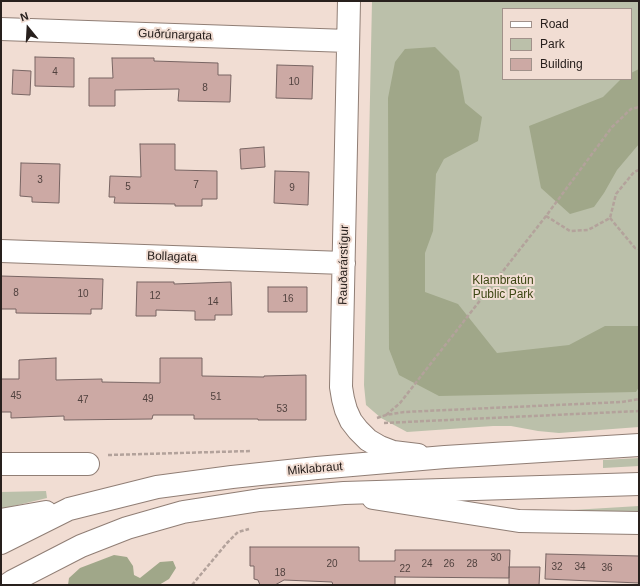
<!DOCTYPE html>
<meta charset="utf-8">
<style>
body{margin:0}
#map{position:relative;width:640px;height:586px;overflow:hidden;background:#f1ddd3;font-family:Arial,sans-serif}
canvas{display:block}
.frame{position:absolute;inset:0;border:2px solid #28201d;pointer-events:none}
.legend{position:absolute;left:502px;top:8px;width:130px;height:72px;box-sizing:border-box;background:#f1ddd3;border:1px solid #a1918a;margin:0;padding:5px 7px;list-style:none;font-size:12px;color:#28201d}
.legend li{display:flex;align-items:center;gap:8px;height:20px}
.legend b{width:20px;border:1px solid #a1918a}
.north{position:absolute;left:8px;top:8px;width:40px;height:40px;-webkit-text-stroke:3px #f1ddd3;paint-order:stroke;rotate:342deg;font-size:11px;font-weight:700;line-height:16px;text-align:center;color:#28201d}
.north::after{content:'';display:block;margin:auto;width:14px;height:18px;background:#28201d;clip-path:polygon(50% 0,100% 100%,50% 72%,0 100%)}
</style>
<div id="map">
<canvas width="640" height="586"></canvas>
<div class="frame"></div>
<ul class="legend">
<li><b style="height:5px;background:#fff"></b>Road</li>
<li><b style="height:11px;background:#bbc0aa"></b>Park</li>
<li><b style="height:11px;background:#cca9a4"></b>Building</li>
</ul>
<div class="north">N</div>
</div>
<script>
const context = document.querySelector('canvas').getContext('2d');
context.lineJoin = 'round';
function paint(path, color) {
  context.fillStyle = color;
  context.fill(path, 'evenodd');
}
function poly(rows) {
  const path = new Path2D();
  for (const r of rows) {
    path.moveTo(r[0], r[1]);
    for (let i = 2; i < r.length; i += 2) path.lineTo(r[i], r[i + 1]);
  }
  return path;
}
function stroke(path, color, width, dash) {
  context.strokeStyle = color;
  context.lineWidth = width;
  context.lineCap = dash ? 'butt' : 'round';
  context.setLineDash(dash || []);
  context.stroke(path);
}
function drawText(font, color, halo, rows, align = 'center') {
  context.font = font + ' Arial,sans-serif';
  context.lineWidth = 4;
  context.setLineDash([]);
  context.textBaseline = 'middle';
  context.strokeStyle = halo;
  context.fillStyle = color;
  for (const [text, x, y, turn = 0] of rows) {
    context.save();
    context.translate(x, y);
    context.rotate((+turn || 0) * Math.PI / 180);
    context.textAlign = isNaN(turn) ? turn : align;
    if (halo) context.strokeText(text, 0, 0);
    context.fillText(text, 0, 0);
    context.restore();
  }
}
paint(poly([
 [372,1,639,1,639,427,559,433,538,431,511,426,493,426,407,432,381,418,366,405,364,385],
 [503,9,631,9,631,79,503,79],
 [639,458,639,466,603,468,603,460],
 [46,491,47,498,1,509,1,492],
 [639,506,639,516,523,513]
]), '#bbc0aa');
paint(poly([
 [435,47,459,71,465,103,482,117,478,141,444,159,436,174,433,231,425,253,425,292,458,304,497,353,569,345,605,326,639,326,639,387,636,392,439,396,399,375,389,349,388,98,395,62,405,49],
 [639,69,639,144,617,170,604,193,594,207,570,214,541,188,529,126,603,97,621,79,631,79,631,73],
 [114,555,127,557,133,566,134,575,140,578,160,562,173,561,176,568,169,579,159,585,68,585,69,578,80,568]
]), '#a0a789');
const building = poly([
 [35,57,74,58,74,87,35,86,35,57],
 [112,58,154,58,154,61,218,63,218,75,231,75,230,102,178,101,179,89,115,90,115,106,89,106,89,78,113,78,112,58],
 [277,65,313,66,312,99,276,98,277,65],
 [13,70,31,71,30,95,12,94,13,70],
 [140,144,175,144,175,170,217,171,217,199,202,199,202,206,175,206,175,204,114,203,115,197,109,197,110,176,141,177,140,144],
 [264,147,265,167,241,169,240,149,264,147],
 [21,163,60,164,59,203,32,202,32,197,20,196,21,163],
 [275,171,309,172,308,205,274,203,275,171],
 [1,276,103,279,102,309,91,309,91,314,16,313,16,309,1,309,1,276],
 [137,282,174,282,174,284,231,282,232,315,215,315,215,320,195,320,195,311,156,310,156,316,136,316,137,282],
 [268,287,307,287,307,312,268,312,268,287],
 [56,358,56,380,102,379,102,382,160,383,160,358,202,358,202,376,264,377,264,376,306,375,306,420,258,420,258,419,194,419,194,415,153,415,152,419,64,420,64,416,11,418,11,412,1,412,1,379,19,379,19,360,56,358],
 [250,547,359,547,359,561,395,561,395,550,510,550,509,578,395,577,395,576,395,585,333,585,332,582,284,580,275,585,260,585,258,580,254,579,254,566,250,566,250,547],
 [546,554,639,556,639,583,545,579,546,554],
 [509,567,540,567,539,585,509,585,509,567]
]);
paint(building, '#cca9a4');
stroke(building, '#786563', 1);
const minor = poly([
 [349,1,341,387,343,399,346,410,351,421,358,430,368,440,380,447,393,452,418,455],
 [1,29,348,41],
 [1,251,344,263],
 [1,464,88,464],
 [373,498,519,521,639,523]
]);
const highway = poly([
 [1,520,46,512],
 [1,543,69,509,157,487,232,477,317,468,445,457,639,445],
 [7,585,13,581,81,546,127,528,183,512,260,500,344,493,639,484]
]);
stroke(minor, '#907e75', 24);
stroke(highway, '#907e75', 24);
stroke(poly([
 [546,216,570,231,588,230,610,218,616,194,634,172,639,170],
 [610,218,635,248,639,249],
 [386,415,400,403,546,216,612,127,631,109,639,107],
 [377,418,386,415,404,412,622,402,639,399],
 [384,423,639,411],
 [108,455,251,451],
 [192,585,227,543,238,532,249,529]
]), '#b3a29b', 2.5, [4, 2]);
stroke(minor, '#fff', 22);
stroke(highway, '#fff', 22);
drawText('10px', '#51423f', null, [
 ["4",55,72],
 ["10",294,82],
 ["8",205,88],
 ["3",40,180],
 ["7",196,185],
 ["5",128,187],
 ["9",292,188],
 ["8",16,293],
 ["10",83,294],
 ["12",155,296],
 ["16",288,299],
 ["14",213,302],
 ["45",16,396],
 ["51",216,397],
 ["49",148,399],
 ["47",83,400],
 ["53",282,409],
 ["30",496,558],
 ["20",332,564],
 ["24",427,564],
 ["26",449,564],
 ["28",472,564],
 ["32",557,567],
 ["34",580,567],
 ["36",607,568],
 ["22",405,569],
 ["18",280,573]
]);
drawText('12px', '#28201d', '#f1ddd3', [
 ["Guðrúnargata",175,35,2],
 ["Bollagata",172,257,2],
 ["Rauðarárstígur",344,265,-89],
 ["Miklabraut",315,469,-5]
]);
drawText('12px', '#3d4613', '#f1ddd3', [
 ["Klambratún",503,281],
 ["Public Park",503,295]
]);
</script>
